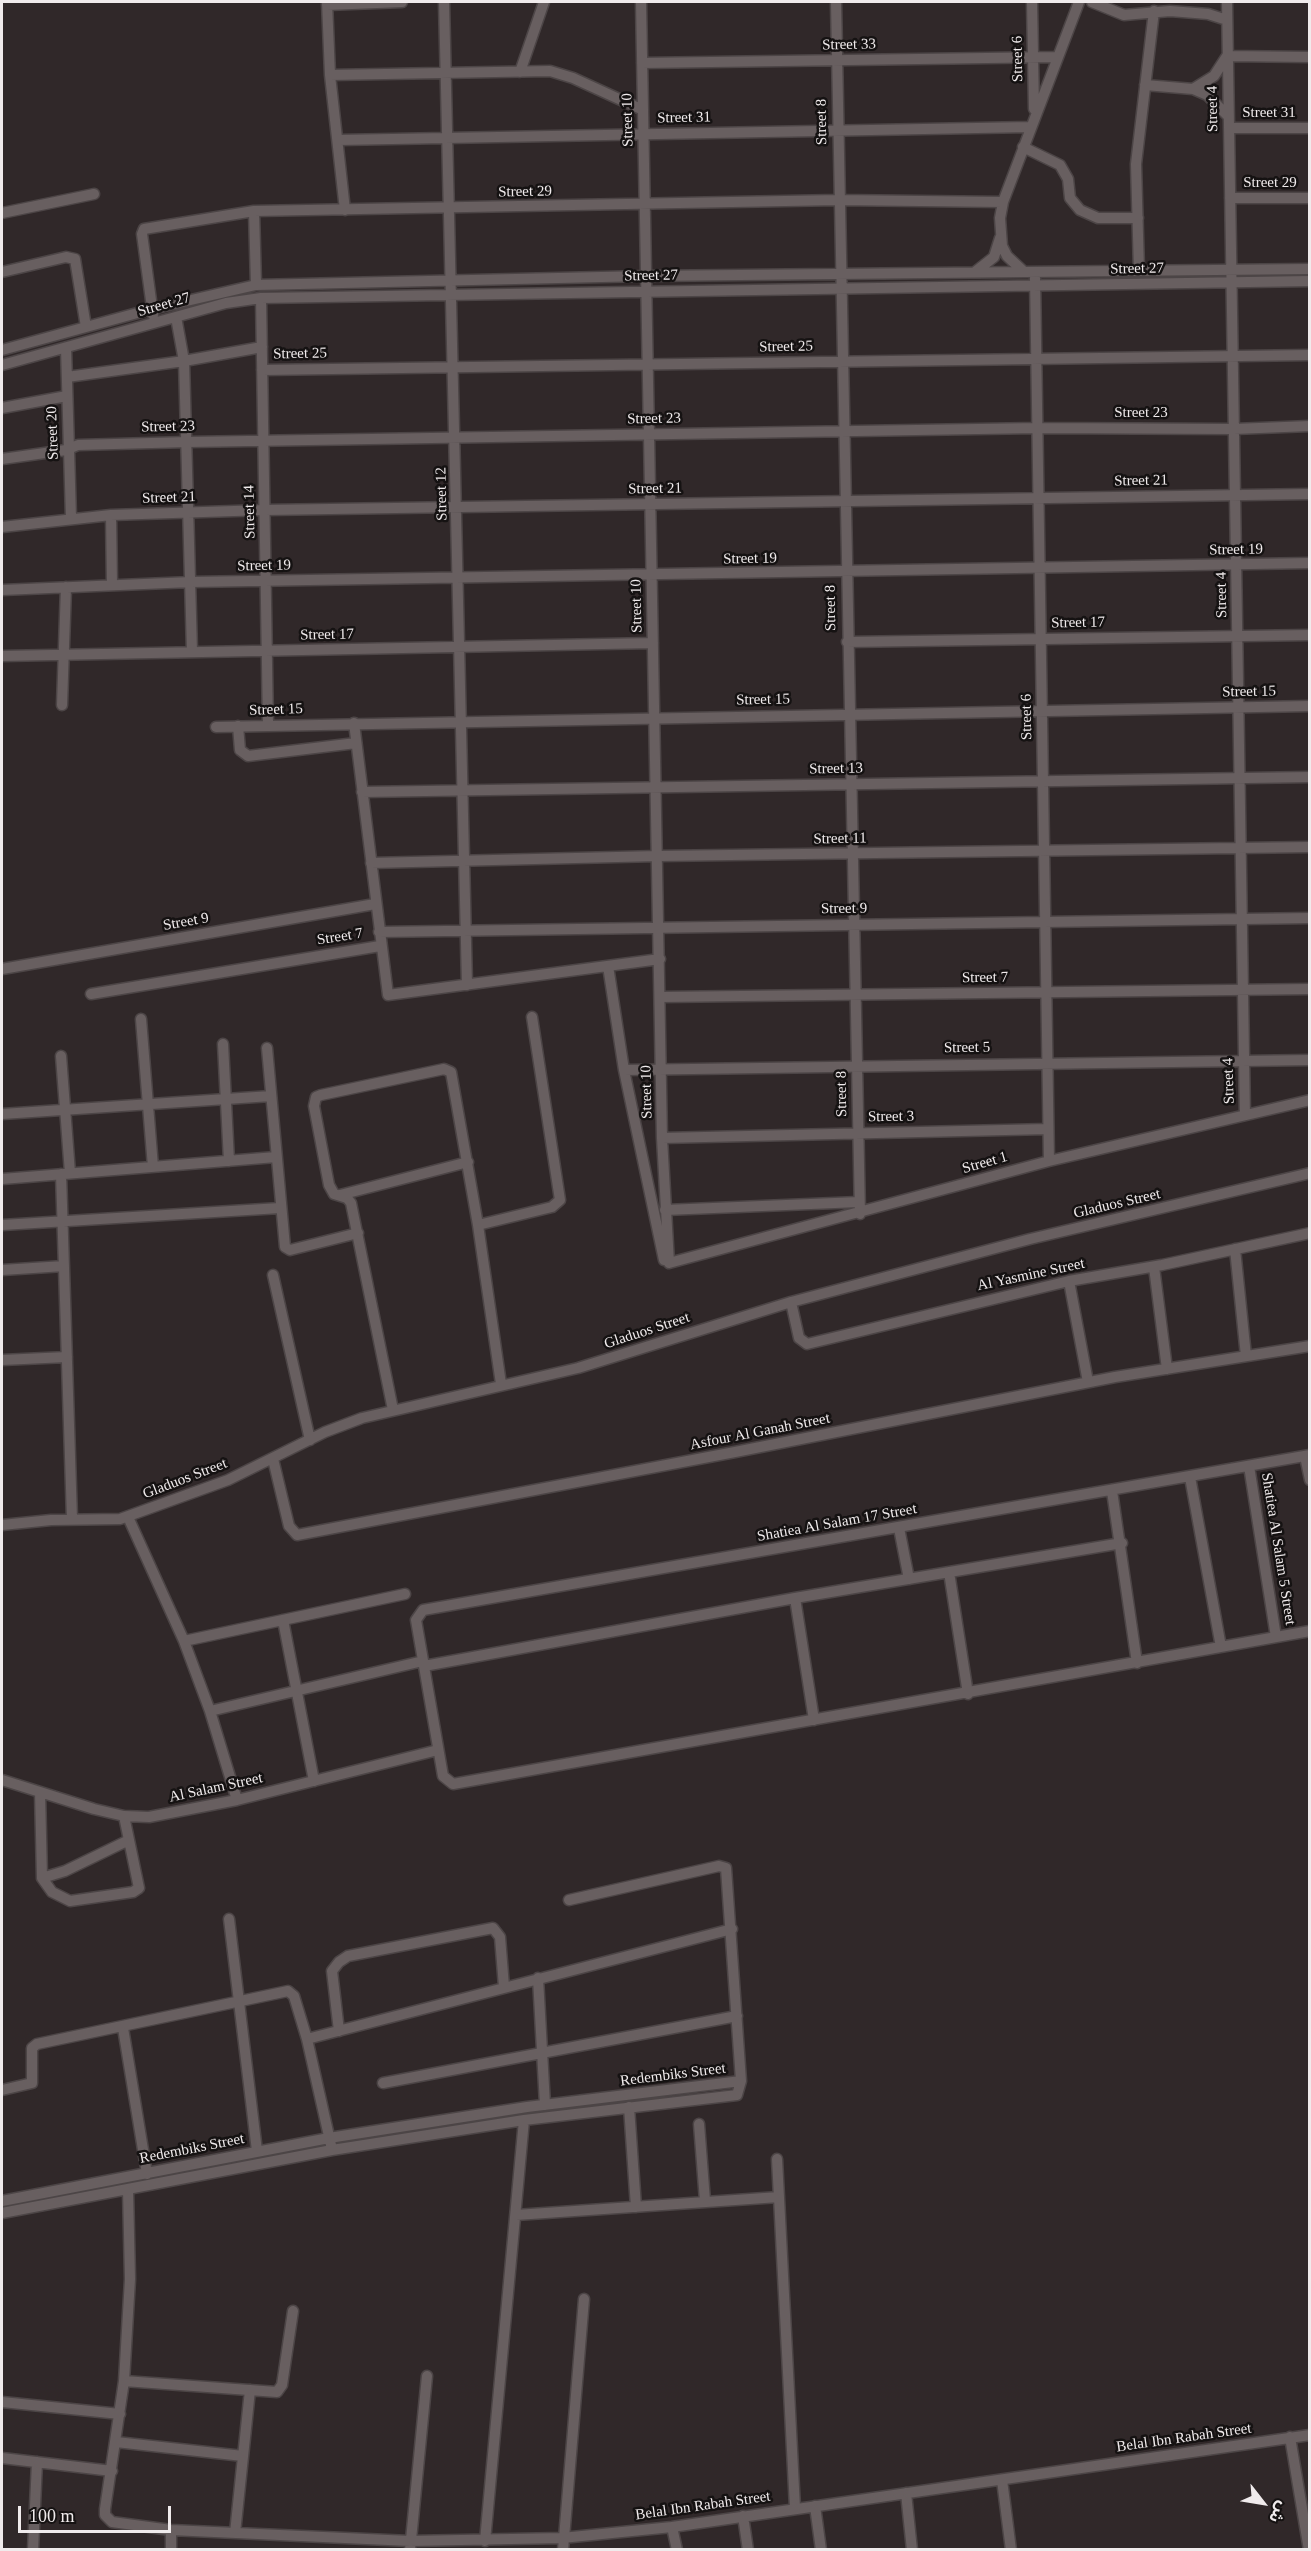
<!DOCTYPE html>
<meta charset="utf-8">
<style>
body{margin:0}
#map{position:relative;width:1311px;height:2551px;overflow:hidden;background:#302829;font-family:"Times New Roman","Noto Sans Arabic",serif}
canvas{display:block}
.frame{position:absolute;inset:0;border:3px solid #f0ebec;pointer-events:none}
.north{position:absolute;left:1233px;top:2473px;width:60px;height:60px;-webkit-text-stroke:4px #151212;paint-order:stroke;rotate:121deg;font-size:16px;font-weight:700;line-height:24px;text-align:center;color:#f0ebec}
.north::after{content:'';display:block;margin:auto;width:21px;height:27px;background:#f0ebec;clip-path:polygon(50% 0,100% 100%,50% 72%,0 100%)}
.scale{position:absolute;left:18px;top:2506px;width:153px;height:27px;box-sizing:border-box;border:3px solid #f0ebec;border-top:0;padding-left:8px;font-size:18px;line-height:21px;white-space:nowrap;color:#f0ebec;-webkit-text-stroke:4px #151212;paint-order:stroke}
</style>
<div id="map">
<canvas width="1311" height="2551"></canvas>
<div class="frame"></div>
<div class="north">ش</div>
<div class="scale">100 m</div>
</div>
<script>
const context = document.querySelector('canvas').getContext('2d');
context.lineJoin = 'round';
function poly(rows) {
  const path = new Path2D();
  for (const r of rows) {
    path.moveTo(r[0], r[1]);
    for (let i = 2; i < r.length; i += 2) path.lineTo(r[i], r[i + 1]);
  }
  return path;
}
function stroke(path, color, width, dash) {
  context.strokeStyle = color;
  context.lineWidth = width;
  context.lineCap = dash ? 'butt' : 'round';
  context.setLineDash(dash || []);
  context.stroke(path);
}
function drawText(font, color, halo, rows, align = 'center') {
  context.font = font + ' "Times New Roman",serif';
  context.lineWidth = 5;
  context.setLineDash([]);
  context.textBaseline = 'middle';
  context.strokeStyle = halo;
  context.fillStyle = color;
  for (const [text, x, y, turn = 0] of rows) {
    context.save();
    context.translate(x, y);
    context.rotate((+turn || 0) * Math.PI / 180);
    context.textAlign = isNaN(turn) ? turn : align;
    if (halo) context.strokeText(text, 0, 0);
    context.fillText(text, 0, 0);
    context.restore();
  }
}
const minor = poly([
 [327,2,330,75,345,210],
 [444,2,467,985],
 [641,2,662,1138,669,1263],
 [836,2,860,1214],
 [1032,2,1034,109],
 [1092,2,1124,15,1170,11,1208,14,1227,20],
 [1227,2,1245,1115],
 [327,5,402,2],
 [642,63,1056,57],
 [520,72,544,2],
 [330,75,550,71,573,78,643,110],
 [1145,85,1193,89,1207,95,1228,116],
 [1193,89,1214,76,1227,56,1310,57],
 [1229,128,1310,128],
 [339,140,1030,127],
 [1023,147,1060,165,1068,179,1070,198,1080,210,1098,218,1138,218],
 [1230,198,1310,198],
 [254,211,256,285],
 [2,213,94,194],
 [1023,271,1007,256,1002,246,1000,218,1003,202,1079,2],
 [1139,271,1136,164,1154,11],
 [2,272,66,257,75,259,86,327],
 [975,272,994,257,1000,238],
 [1035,278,1049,1161],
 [261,298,268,725],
 [153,315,142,234,144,229,254,211,838,200,1003,202],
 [176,317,184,361,192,652],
 [66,348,71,518],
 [2,350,152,309,256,285,645,276,1310,269],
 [2,365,226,303,261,298,1310,281],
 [262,370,1310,355],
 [67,377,184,361,262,347],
 [2,408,67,396],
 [2,459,66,450,78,445,188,442,1038,428,1234,429,1310,426],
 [111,515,112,585],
 [2,527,111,515,265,510,1310,494],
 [2,590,191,582,1310,563],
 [847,642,1310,635],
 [2,656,653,643],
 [62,705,66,587],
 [354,723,388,995,660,959],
 [238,726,240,750,248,756,356,743],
 [216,727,1310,706],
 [362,792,1310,777],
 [371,863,658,856,1310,847],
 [379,932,1310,918],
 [608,966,624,1070,664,1260],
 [2,969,375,904],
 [91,994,380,946],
 [661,997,1310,989],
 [141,1019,153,1167],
 [223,1044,229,1161],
 [267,1048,285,1247,290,1250,358,1233],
 [61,1056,70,1173],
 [624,1070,1310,1060],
 [2,1114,271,1096],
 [662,1138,1048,1129],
 [61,1174,72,1519],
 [2,1179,276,1157],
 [340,1195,468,1162],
 [665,1210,859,1202],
 [2,1225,280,1208],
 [478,1225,552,1207,560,1200,532,1017],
 [1235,1249,1246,1356],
 [669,1263,1049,1161,1310,1100],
 [1154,1267,1167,1369],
 [2,1270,64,1266],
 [273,1275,310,1440],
 [1069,1281,1088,1382],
 [791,1302,799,1338,807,1344,1069,1281,1162,1265,1310,1233],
 [2,1360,67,1357],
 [393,1410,351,1203,347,1198,334,1194,329,1185,314,1106,316,1097,321,1095,444,1069,451,1072,478,1225,501,1384],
 [1310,1455,423,1610,416,1620,443,1776,453,1784,1310,1631],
 [1305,1456,1310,1480],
 [273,1459,289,1526,297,1535,735,1452,1115,1377,1310,1346],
 [1249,1466,1276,1637],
 [1190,1477,1221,1647],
 [1112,1491,1137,1663],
 [128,1517,184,1641,210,1711,237,1800],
 [2,1525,51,1520,120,1519,228,1480,325,1432,362,1418,578,1368,791,1302,1030,1239,1310,1173],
 [899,1528,909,1579],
 [949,1572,968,1694],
 [795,1598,814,1720],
 [283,1620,314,1781],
 [184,1641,405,1594],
 [424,1666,795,1598,1122,1543],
 [210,1711,423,1661],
 [2,1780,94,1809,124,1816,149,1817,237,1800,438,1750],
 [40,1792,42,1878,52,1892,70,1901,133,1892,139,1888,124,1816],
 [42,1878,65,1871,129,1840],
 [229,1919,257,2151],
 [538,1978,545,2105],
 [123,2028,147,2174],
 [339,2031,332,1971,339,1962,348,1956,493,1928,500,1937,504,1987],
 [307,2039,732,1929],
 [383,2083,737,2016],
 [2,2090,32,2083,32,2048,37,2044,288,1991,294,1996,307,2039,331,2145],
 [629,2107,636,2207],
 [699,2124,705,2201],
 [777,2159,795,2508],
 [128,2190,130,2279,124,2381,105,2509,105,2515,112,2522,171,2530,410,2541,562,2538,672,2527,1310,2435],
 [2,2201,329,2138,527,2107,741,2081],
 [2,2213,332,2150,524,2120,737,2095,741,2081,726,1868,719,1866,569,1900],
 [516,2215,779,2197],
 [124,2381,277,2392,282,2385,293,2311],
 [2,2402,120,2414],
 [1290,2437,1309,2550],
 [116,2442,243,2456],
 [2,2458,112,2471],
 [1002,2480,1011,2550],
 [906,2493,912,2550],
 [815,2506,821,2550],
 [743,2516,748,2550],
 [672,2527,677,2550],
 [235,2533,250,2390],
 [485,2541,524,2120],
 [33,2550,37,2462],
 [171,2550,171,2530],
 [410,2550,427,2376],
 [563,2550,584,2299]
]);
stroke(minor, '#4c4546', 13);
stroke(minor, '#685f60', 10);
drawText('15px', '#f0ebec', '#151212', [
 ["Street 33",849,45,-1],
 ["Street 6",1018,59,-91],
 ["Street 4",1213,109,-91],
 ["Street 31",1269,113],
 ["Street 31",684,118,-1],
 ["Street 10",628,120,-91],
 ["Street 8",822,122,-91],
 ["Street 29",1270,183],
 ["Street 29",525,192,-1],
 ["Street 27",1137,269,-1],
 ["Street 27",651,276,-1],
 ["Street 27",164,305,-16],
 ["Street 25",786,347,-1],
 ["Street 25",300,354,-1],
 ["Street 23",1141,413],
 ["Street 23",654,419,-1],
 ["Street 23",168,427,-1],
 ["Street 20",53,433,-92],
 ["Street 21",1141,481,-1],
 ["Street 21",655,489,-1],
 ["Street 12",442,494,-91],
 ["Street 21",169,498,-2],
 ["Street 14",250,512,-91],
 ["Street 19",1236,550,-1],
 ["Street 19",750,559,-1],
 ["Street 19",264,566,-1],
 ["Street 4",1222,595,-91],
 ["Street 10",637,606,-91],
 ["Street 8",831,608,-91],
 ["Street 17",1078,623,-1],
 ["Street 17",327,635,-1],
 ["Street 15",1249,692,-1],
 ["Street 15",763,700,-1],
 ["Street 15",276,710,-2],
 ["Street 6",1027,717,-91],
 ["Street 13",836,769,-1],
 ["Street 11",840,839,-1],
 ["Street 9",844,909,-1],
 ["Street 9",186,922,-10],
 ["Street 7",340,937,-9],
 ["Street 7",985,978,-1],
 ["Street 5",967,1048,-1],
 ["Street 4",1229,1081,-92],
 ["Street 10",647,1092,-91],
 ["Street 8",842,1094,-91],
 ["Street 3",891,1117,-1],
 ["Street 1",985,1163,-16],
 ["Gladuos Street",1117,1204,-13],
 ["Al Yasmine Street",1031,1275,-12],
 ["Gladuos Street",647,1331,-18],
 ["Asfour Al Ganah Street",760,1432,-11],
 ["Gladuos Street",185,1479,-21],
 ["Shatiea Al Salam 17 Street",837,1523,-10],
 ["Shatiea Al Salam 5 Street",1278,1549,81],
 ["Al Salam Street",216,1788,-12],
 ["Redembiks Street",673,2075,-7],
 ["Redembiks Street",192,2149,-11],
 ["Belal Ibn Rabah Street",1184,2438,-8],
 ["Belal Ibn Rabah Street",703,2506,-8]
]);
</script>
